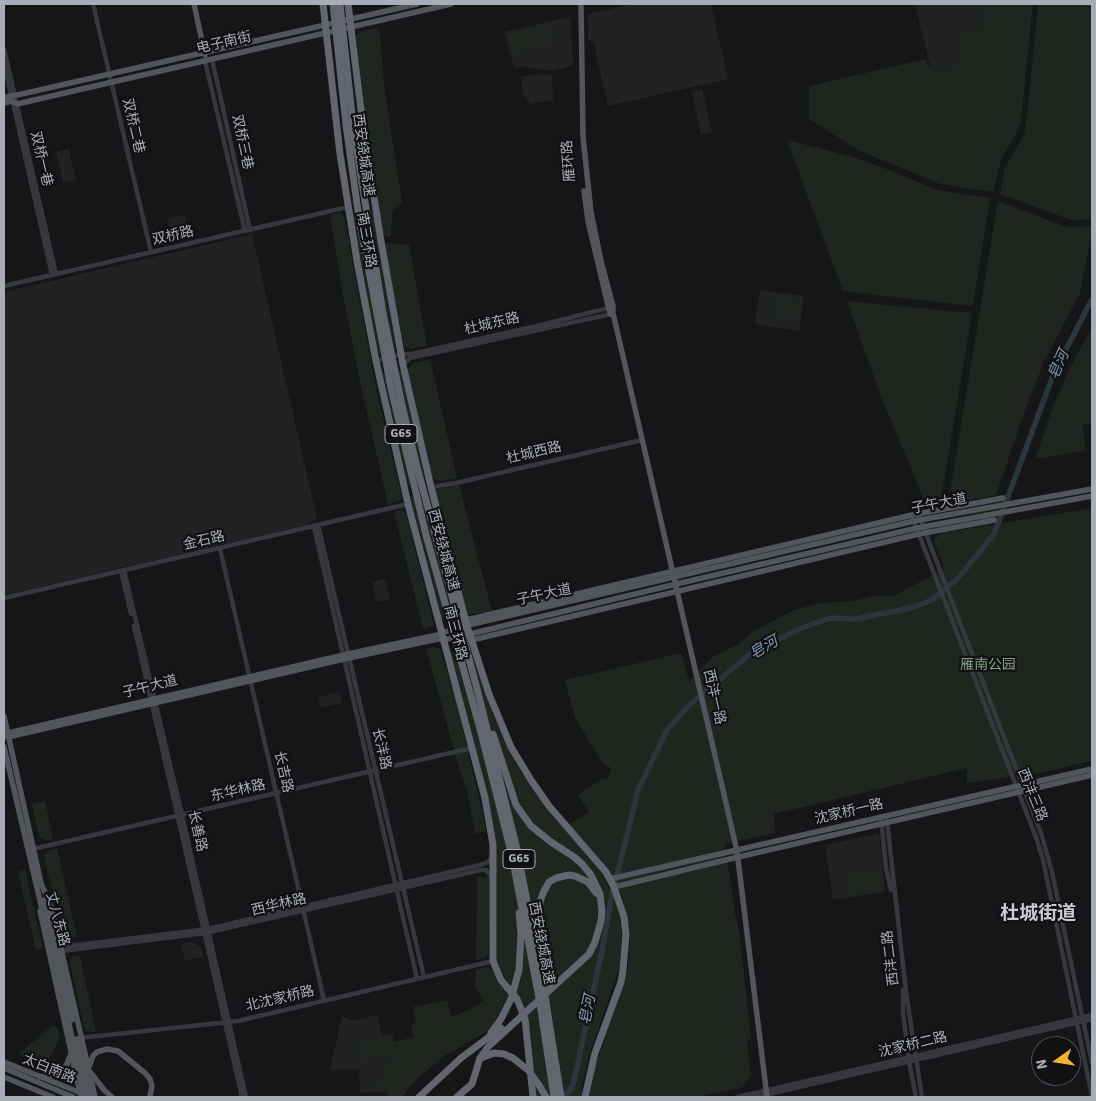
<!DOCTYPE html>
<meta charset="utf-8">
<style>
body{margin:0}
#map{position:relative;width:1096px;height:1101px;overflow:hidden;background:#161618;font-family:Signika,sans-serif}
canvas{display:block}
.frame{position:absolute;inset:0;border:5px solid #a8adb8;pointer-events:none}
.north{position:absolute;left:1031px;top:1036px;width:50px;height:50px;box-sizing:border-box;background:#111113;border:1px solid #4d4f55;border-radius:50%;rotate:257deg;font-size:14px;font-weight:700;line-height:20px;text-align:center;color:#a8adb8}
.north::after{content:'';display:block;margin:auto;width:18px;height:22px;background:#f2b134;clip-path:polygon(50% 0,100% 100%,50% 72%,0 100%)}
</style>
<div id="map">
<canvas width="1096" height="1101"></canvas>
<div class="frame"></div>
<div class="north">N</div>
</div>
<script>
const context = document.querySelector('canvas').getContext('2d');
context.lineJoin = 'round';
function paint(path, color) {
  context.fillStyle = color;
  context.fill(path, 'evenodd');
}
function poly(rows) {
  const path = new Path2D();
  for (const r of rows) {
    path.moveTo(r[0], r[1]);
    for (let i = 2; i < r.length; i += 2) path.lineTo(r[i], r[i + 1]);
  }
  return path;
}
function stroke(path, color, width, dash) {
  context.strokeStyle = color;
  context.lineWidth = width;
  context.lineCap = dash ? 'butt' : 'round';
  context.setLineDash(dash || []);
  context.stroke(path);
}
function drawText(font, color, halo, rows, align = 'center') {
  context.font = font + ' Signika,"Noto Sans SC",sans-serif';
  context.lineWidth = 4.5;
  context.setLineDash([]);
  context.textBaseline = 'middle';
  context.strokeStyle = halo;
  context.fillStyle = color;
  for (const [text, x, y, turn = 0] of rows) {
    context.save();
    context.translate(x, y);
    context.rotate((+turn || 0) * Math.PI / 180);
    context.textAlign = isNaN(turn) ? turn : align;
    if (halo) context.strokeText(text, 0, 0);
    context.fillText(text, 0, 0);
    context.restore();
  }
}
paint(poly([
 [633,4,711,4,728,79,608,106,593,41,588,41,588,14],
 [915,4,981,4,979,30,959,29,956,68,930,66],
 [570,17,573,64,571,66,552,71,527,67,514,68,504,32],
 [538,74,552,75,553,100,531,104,523,95,521,77],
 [702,89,712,132,701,135,692,92],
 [69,149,76,180,63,183,56,152],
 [182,215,185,216,190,238,173,242,168,221,169,218],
 [252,234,317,518,306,525,4,595,4,292],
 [760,290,804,296,799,331,755,324],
 [385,579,390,599,377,602,372,582],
 [339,692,342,703,321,708,318,697],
 [879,833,885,892,833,900,825,845],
 [193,942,201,947,203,957,185,961,181,944],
 [377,1015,382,1035,392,1033,396,1052,381,1070,372,1092,360,1093,359,1069,330,1070,342,1016,353,1021]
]), '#222225');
paint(poly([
 [981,4,1033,4,1021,120,1016,135,1001,159,993,192,940,184,858,150,809,119,809,86,926,59,927,66,956,68,959,29,979,30],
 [1038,4,1092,4,1092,219,1071,220,1000,194,1005,168,1024,135,1027,115],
 [550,24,554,43,522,50,523,57,513,60,507,33],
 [379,28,385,91,402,203,393,211,390,237,384,236,367,128,356,35,363,31],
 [787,140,853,157,892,171,937,190,990,198,973,306,843,291],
 [998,201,1066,227,1092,226,1092,231,1080,293,1044,362,1027,405,996,495,948,504],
 [370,211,374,213,396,350,395,352,380,355,376,351,352,216,355,212],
 [341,213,344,216,377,393,402,497,399,501,388,504,360,382,343,295,330,215],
 [384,243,409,245,427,346,411,349,404,346],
 [775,296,798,300,795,321,772,317],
 [847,301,972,313,940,505,927,507,880,394],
 [1092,327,1092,423,1083,424,1085,451,1035,459,1054,404,1071,366],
 [430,359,457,478,439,481,432,478,408,369,414,363],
 [399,370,401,371,426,480,425,483,407,486,381,374],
 [459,485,492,611,475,614,468,614,435,490],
 [425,493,430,496,460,611,458,615,443,619,441,617,411,500,412,496],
 [1092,508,1092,761,1035,774,1025,771,1005,778,967,783,967,768,774,814,775,833,725,844,735,914,739,930,751,1037,747,1042,751,1076,743,1087,697,1097,589,1097,593,1074,628,967,630,940,622,895,608,871,568,825,589,812,578,795,603,778,608,779,611,768,603,763,575,718,565,680,681,653,689,680,714,656,739,644,757,629,794,610,821,603,853,601,873,596,894,596,944,569,934,540,942,533],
 [401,510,406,513,434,625,423,629,394,512],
 [433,647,440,649,455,697,485,823,486,831,475,834,468,794,460,771,426,649],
 [471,647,494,718,519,769,554,818,587,853,602,873,614,898,620,917,623,949,619,969,588,1059,582,1086,582,1097,535,1097,527,1015,517,995,503,975,497,960,496,865,449,653],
 [45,801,53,839,46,841,39,837,32,804],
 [57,848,77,937,70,938,63,935,44,857,47,851],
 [872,868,873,871,882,869,884,891,849,896,846,874],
 [25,870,43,948,36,950,18,872],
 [477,876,490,878,488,954,485,958,476,960],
 [73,956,80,956,96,1032,88,1032,84,1028,69,960],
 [487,967,491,969,509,995,490,1030,444,1056,416,1080,402,1097,387,1097,388,1092,372,1092,381,1070,395,1054,362,1062,357,1043,391,1035,396,1053,394,1042,414,1037,411,1024,416,1023,413,1007,447,1000,451,1017,469,1010,484,1001,475,986,476,970],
 [53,1025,57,1027,60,1038,47,1063,44,1064,22,1056,20,1053],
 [70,1060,76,1084,74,1086,51,1077]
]), '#1e261f');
stroke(poly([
 [550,1097,568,1093,573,1085,601,956,612,895,638,790,667,730,688,706,749,655,799,629,830,618,856,619,911,608,932,600,959,577,994,534,1054,373,1092,299]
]), '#2c353c', 5.5);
stroke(poly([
 [93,4,151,252],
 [4,49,56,274],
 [212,59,250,230],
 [205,61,245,231],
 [4,63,52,275],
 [4,286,348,207],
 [376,361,402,354,412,354,541,325,612,307],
 [403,365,410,358,611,314],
 [431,487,456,483,642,440],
 [918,513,1042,836,1052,872,1092,1063],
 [913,519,1037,840,1043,860,1092,1096],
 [318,525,424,977],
 [314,527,417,979],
 [220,549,324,1000],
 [124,570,182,815,246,1097],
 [121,571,131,614],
 [4,598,408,504],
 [134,626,242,1097],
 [881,818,886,868,891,890],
 [887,821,906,992,922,1097],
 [37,848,472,748],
 [61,947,208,929,480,865,488,862,493,856],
 [62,951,205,933,481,870,486,870,492,877],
 [903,990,903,1012,909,1062,916,1097],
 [79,1038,238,1021,493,961],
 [738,1097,1092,1015],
 [756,1097,1092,1019]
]), '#37383d', 4.5);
stroke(poly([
 [194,4,205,55],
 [581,4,583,137,591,212,601,261,613,306,613,313,737,851,767,1097],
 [4,97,22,94,417,4],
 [4,103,12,101,17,104,451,4],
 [584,191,588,221,610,314],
 [466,620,912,515,1003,498],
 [464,626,914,521,1092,489],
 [472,640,919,534,994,520],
 [4,716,41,883,52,909,95,1097],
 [4,734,348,654,437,635,456,628],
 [4,736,8,737,344,659,438,639,443,640,470,634,672,585,917,528,1092,496],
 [4,747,86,1097],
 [610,879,1092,769],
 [614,887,734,858,1092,775],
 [45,900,72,1020],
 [40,911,81,1097],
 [77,1039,91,1097],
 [4,1062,81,1093],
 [89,1067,93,1056,97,1052,107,1049,118,1051,145,1073,150,1079,152,1085,150,1097],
 [4,1068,73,1097],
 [91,1073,104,1090,112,1097],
 [4,1077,53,1097],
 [40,1077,57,1074,61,1071,67,1064,71,1053]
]), '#53555c', 5.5);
stroke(poly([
 [323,4,340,154,357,261,376,361,408,504,485,798,493,845,493,961,501,980,517,999,525,1019,533,1097],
 [333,4,346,125,359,218,391,388,426,535,479,725,512,856,540,1003,554,1097],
 [340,4,354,133,383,313,402,405,418,471,475,681,516,845,542,977,561,1097],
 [348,4,364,134,381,241,403,365,431,487,467,626,489,694,511,747,531,780,549,806,606,872,614,887,624,917,626,935,623,970,621,982,595,1053,585,1097],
 [548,989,539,915,540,902,543,893,549,882,556,878,569,875,575,876,588,882,596,893],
 [491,1033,501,1019,511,999,519,970,521,934,519,913],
 [481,1058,494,1053,504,1054,513,1058,528,1070,539,1085,546,1097],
 [419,1097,461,1058,501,1028],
 [457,1097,472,1084,480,1058,488,1047,589,954,595,942,601,921,602,911,600,894,591,875,582,864,574,857,551,842,531,826,516,805,493,734]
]), '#63666e', 7);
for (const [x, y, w] of [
 [401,434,32],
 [519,859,32]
]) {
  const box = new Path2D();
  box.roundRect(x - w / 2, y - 9.5, w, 19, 4);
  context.fillStyle = '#111113';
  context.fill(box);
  stroke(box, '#a8adb8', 1);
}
drawText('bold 12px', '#a8adb8', null, [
 ["G65",401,434],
 ["G65",519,859]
]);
drawText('14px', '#a8adb8', '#111113', [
 ["电子南街",224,43,-13],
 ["双桥二巷",133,126,77],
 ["双桥三巷",242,142,78],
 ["西安绕城高速",363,155,82],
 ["双桥一巷",41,159,77],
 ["雁环路",569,161,-94],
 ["双桥路",173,236,-13],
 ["南三环路",366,240,80],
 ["杜城东路",492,324,-13],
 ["杜城西路",534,453,-13],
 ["子午大道",939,504,-11],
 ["金石路",204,541,-13],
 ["西安绕城高速",443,550,75],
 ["子午大道",544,595,-12],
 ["南三环路",455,633,76],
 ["子午大道",150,687,-14],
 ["西沣一路",714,697,77],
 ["长沣路",381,749,77],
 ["长吉路",283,772,77],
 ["东华林路",238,791,-13],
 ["西沣三路",1032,795,68],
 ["沈家桥一路",849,812,-13],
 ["长善路",197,831,77],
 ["西华林路",279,905,-13],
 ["丈八东路",57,919,75],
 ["西安绕城高速",541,943,79],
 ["西沣二路",891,958,-97],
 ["北沈家桥路",280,999,-13],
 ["沈家桥二路",913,1045,-13],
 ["太白南路",49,1069,22]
]);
drawText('14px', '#7fa381', '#111113', [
 ["雁南公园",988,665]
]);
drawText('italic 15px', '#7f9bb3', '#111113', [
 ["皂河",1059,365,-65],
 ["皂河",764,648,-30],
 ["皂河",588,1010,-78]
]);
drawText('bold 19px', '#c9ccd4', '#111113', [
 ["杜城街道",1038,914]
]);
</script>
